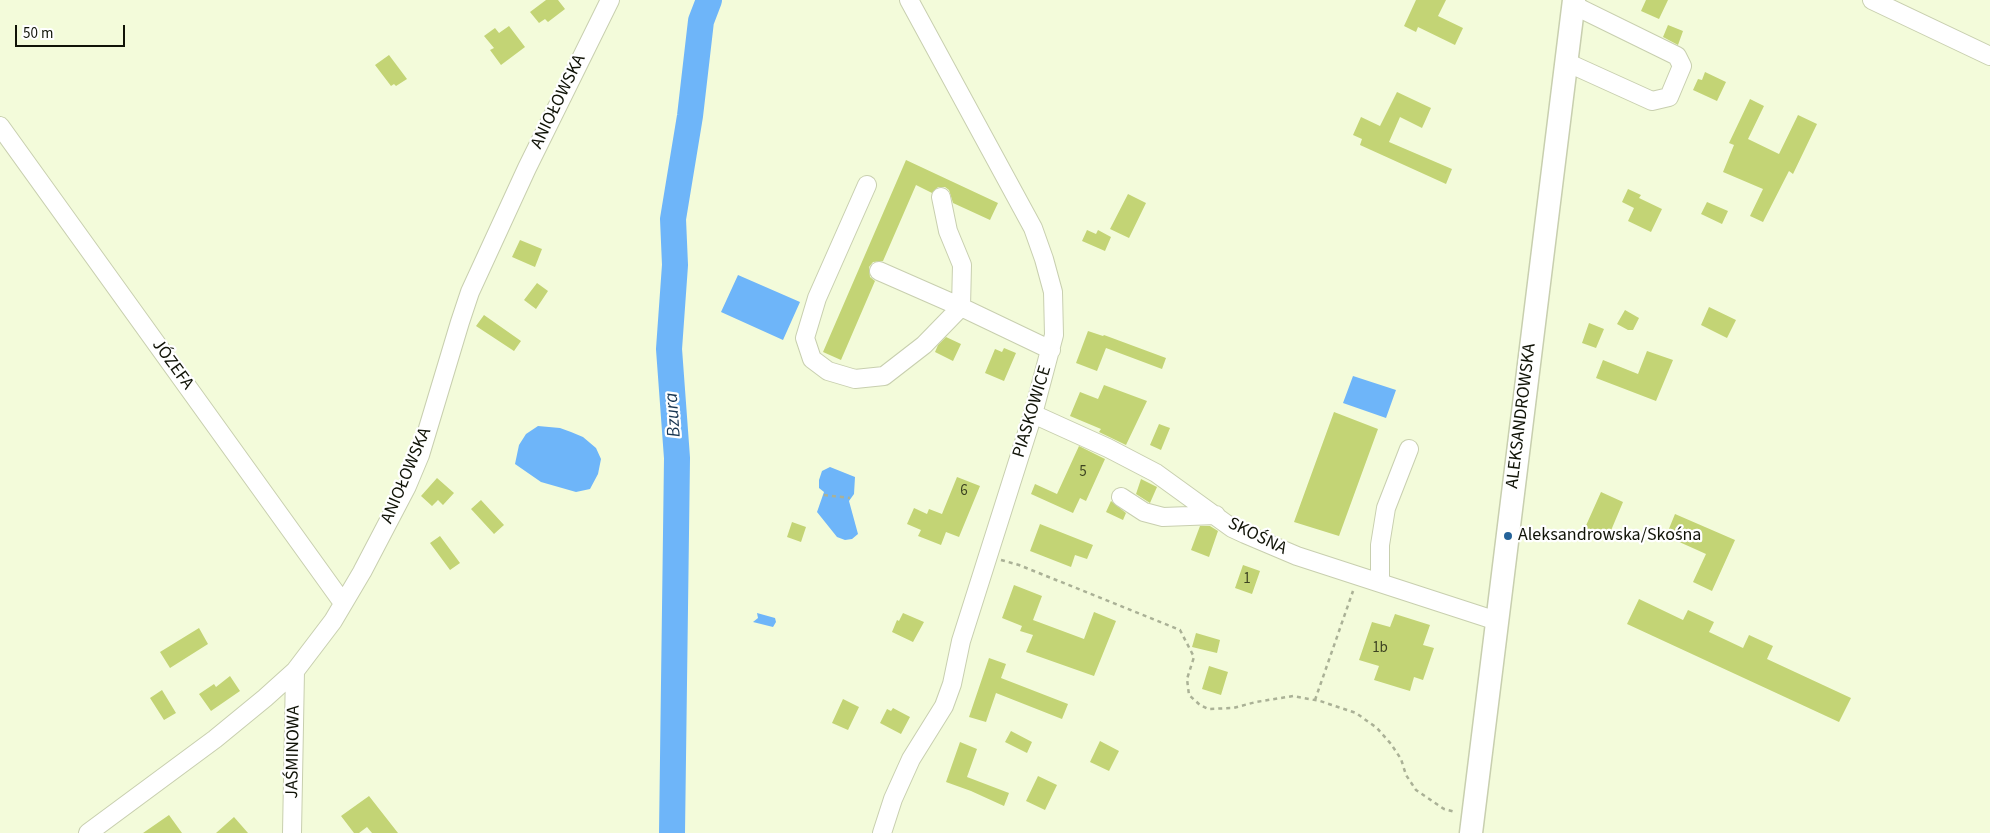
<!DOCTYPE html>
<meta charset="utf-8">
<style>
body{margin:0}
#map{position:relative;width:1990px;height:833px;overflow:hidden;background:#f3fbda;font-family:"Source Sans 3",sans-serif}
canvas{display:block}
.scale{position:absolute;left:15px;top:25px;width:110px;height:22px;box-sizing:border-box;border:2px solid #101307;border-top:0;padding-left:6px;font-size:15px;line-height:18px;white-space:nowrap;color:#101307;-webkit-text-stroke:4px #fff;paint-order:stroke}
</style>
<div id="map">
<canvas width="1990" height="833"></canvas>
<div class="scale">50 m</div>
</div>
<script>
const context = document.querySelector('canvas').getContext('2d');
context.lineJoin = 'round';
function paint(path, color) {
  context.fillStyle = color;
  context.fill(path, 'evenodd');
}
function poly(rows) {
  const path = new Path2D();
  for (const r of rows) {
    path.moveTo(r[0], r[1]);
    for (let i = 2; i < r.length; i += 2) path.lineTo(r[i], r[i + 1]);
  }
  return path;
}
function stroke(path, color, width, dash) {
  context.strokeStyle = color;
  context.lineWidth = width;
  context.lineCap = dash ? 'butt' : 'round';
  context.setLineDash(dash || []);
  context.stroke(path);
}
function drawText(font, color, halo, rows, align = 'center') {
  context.font = font + ' "Source Sans 3",sans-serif';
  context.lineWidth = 4.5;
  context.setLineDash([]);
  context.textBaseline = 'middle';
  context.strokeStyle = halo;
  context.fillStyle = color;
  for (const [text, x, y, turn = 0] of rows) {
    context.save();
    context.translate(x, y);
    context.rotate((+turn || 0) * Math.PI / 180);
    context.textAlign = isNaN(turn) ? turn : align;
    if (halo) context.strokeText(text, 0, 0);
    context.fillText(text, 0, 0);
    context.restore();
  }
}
paint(poly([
 [738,275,800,302,783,340,721,312],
 [1353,376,1396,390,1386,418,1343,403],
 [538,426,560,428,571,432,583,437,596,448,601,459,598,474,590,489,576,492,541,482,515,464,519,445,526,434],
 [830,467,855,477,854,494,849,501,858,534,852,539,845,540,837,537,817,512,824,492,819,488,819,480,822,471],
 [757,613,775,618,776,622,773,627,753,622,758,618]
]), '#6eb5f9');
stroke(poly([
 [672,833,677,458,669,349,675,265,673,219,690,116,701,21,709,0]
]), '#6eb5f9', 26);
paint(poly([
 [546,0,558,0,565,9,548,22,545,19,539,23,530,12],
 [1416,0,1446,0,1438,16,1463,28,1455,45,1418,27,1416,32,1404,26],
 [1646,0,1668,0,1659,19,1641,11],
 [1668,25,1683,31,1678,45,1663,37],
 [509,26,525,47,501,65,490,50,494,48,484,36,495,28,499,33],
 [389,55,407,79,396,86,394,84,391,86,375,65],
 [1705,72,1726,82,1717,101,1693,90,1698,79,1702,80],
 [1397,92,1431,108,1422,128,1400,117,1389,142,1452,169,1446,184,1360,145,1362,139,1353,135,1361,117,1380,126],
 [1750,99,1764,106,1748,139,1779,154,1798,115,1817,124,1793,174,1789,171,1763,222,1750,216,1763,189,1723,172,1734,145,1729,143],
 [906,160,998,203,990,220,953,203,949,190,945,187,938,187,932,193,916,185,883,261,873,262,869,267,870,277,875,281,841,360,823,352],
 [1628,189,1641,195,1639,198,1662,209,1651,232,1628,221,1634,208,1622,202],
 [1128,194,1146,203,1129,238,1110,229],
 [1707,202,1728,211,1722,224,1701,214],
 [1087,230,1096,234,1098,230,1111,237,1105,251,1082,241],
 [520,240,542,249,535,267,512,257],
 [537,283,548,291,536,309,524,300],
 [1709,307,1736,320,1727,338,1701,325],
 [1625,310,1639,318,1633,330,1628,330,1617,324],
 [484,315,521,341,514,351,476,326],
 [1589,323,1604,329,1596,348,1582,343],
 [1088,331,1103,336,1104,335,1166,358,1162,369,1106,348,1097,371,1076,363],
 [946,337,961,344,953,361,935,352,938,345],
 [1004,348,1016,353,1004,381,985,373,995,349,1002,352],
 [1647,351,1673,360,1656,401,1596,378,1603,360,1638,374],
 [1104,385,1147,401,1126,445,1099,432,1101,429,1070,416,1080,392,1098,399],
 [1334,412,1378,429,1339,536,1294,522],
 [1159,424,1170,428,1161,450,1150,445],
 [1079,446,1105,459,1086,501,1080,498,1073,513,1031,494,1035,484,1057,494],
 [957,477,980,486,959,537,946,532,941,545,918,536,921,530,907,524,914,508,927,514,929,509,942,514],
 [437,478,454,493,443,505,438,500,432,506,421,496],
 [1141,479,1157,487,1150,503,1136,494],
 [1601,492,1623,502,1607,540,1584,530],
 [481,500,504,525,494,534,471,509],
 [1111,501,1126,513,1123,520,1106,512],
 [1675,514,1735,540,1712,591,1693,582,1706,554,1666,536],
 [792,522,806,527,801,542,787,537],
 [1040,524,1093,545,1087,559,1075,555,1071,567,1030,551],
 [1200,526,1210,526,1218,531,1209,557,1191,550],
 [440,536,460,563,450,570,430,543],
 [1243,565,1260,571,1252,594,1235,588],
 [1014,585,1042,596,1033,620,1084,639,1094,612,1116,621,1094,676,1026,652,1033,635,1020,631,1022,626,1002,618],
 [1639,599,1683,620,1688,610,1714,622,1709,632,1743,648,1749,635,1773,646,1767,659,1851,698,1839,722,1627,624],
 [903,613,924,622,913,642,892,632,897,620,899,621],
 [1395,614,1430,625,1423,645,1434,648,1423,680,1414,677,1410,691,1374,680,1379,666,1359,660,1372,622,1390,627],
 [199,628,208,644,170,668,160,652],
 [1196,633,1220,640,1217,653,1192,647],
 [989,658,1006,664,1001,678,1068,704,1062,719,996,693,986,722,969,717],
 [1209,666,1228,672,1221,695,1202,689],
 [230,676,240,691,211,711,199,694,214,684,216,687],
 [162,690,176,713,164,720,150,698],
 [843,699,859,707,848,730,832,723],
 [893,708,910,717,901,734,880,723,887,709,891,711],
 [1011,731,1032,742,1027,753,1005,742],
 [1100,741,1119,751,1109,771,1090,762],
 [960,742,977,749,967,777,1009,793,1004,806,971,791,946,782],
 [1038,776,1057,785,1045,810,1026,801],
 [369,796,398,833,372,833,367,827,359,833,354,833,341,816],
 [169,815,182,833,143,833],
 [234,817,248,833,216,833]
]), '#c3d475');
const minor = poly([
 [1872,0,1990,56],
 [1566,62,1652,101,1669,97,1682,66,1677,56,1573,5],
 [0,126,343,603],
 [867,185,817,298,805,338,812,359,828,371,855,379,884,376,924,345,961,307,962,265,948,231,941,197],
 [879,271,961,307,1051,350],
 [1033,414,1108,448,1156,473,1232,528,1245,534,1297,556,1497,621],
 [1121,497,1144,512,1163,517,1216,515],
 [1380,582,1380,545,1386,508,1409,449],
 [88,833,215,739,265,698,295,671,333,621,362,572,407,486,420,455,460,322,470,292,527,168,610,0],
 [292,833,295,671],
 [882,833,893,799,911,759,944,706,952,684,961,641,1033,414,1054,335,1053,292,1044,259,1033,228,909,0]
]);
const major = poly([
 [1471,833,1574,0]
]);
stroke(minor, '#c8cfaf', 20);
stroke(major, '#c8cfaf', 25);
stroke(poly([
 [824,495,850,498],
 [1001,560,1019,565,1180,630,1194,657,1187,679,1189,695,1200,705,1208,709,1233,708,1256,702,1293,696,1320,701,1356,713,1377,728,1391,744,1401,759,1406,775,1416,790,1444,809,1455,812],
 [1315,700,1353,591]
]), '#aab196', 2.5, [4, 4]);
stroke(minor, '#fff', 18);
stroke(major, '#fff', 22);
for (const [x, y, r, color] of [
 [1508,536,5,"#246299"]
]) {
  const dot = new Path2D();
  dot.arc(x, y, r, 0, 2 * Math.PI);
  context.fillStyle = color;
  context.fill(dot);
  stroke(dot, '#fff', 2);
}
drawText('15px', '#3d4322', null, [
 ["5",1083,473],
 ["6",964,492],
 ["1",1247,580],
 ["1b",1380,649]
]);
drawText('18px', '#101307', '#fff', [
 ["ANIOŁOWSKA",559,102,-64],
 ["JÓZEFA",172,365,54],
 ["PIASKOWICE",1033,412,-73],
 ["ALEKSANDROWSKA",1522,416,-83],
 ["ANIOŁOWSKA",407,476,-67],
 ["SKOŚNA",1257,537,26],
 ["JAŚMINOWA",294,752,-89]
]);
drawText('18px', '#101307', '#fff', [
 ["Aleksandrowska/Skośna",1518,536]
], 'left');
drawText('italic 19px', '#173551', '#fff', [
 ["Bzura",674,415,-94]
]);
</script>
